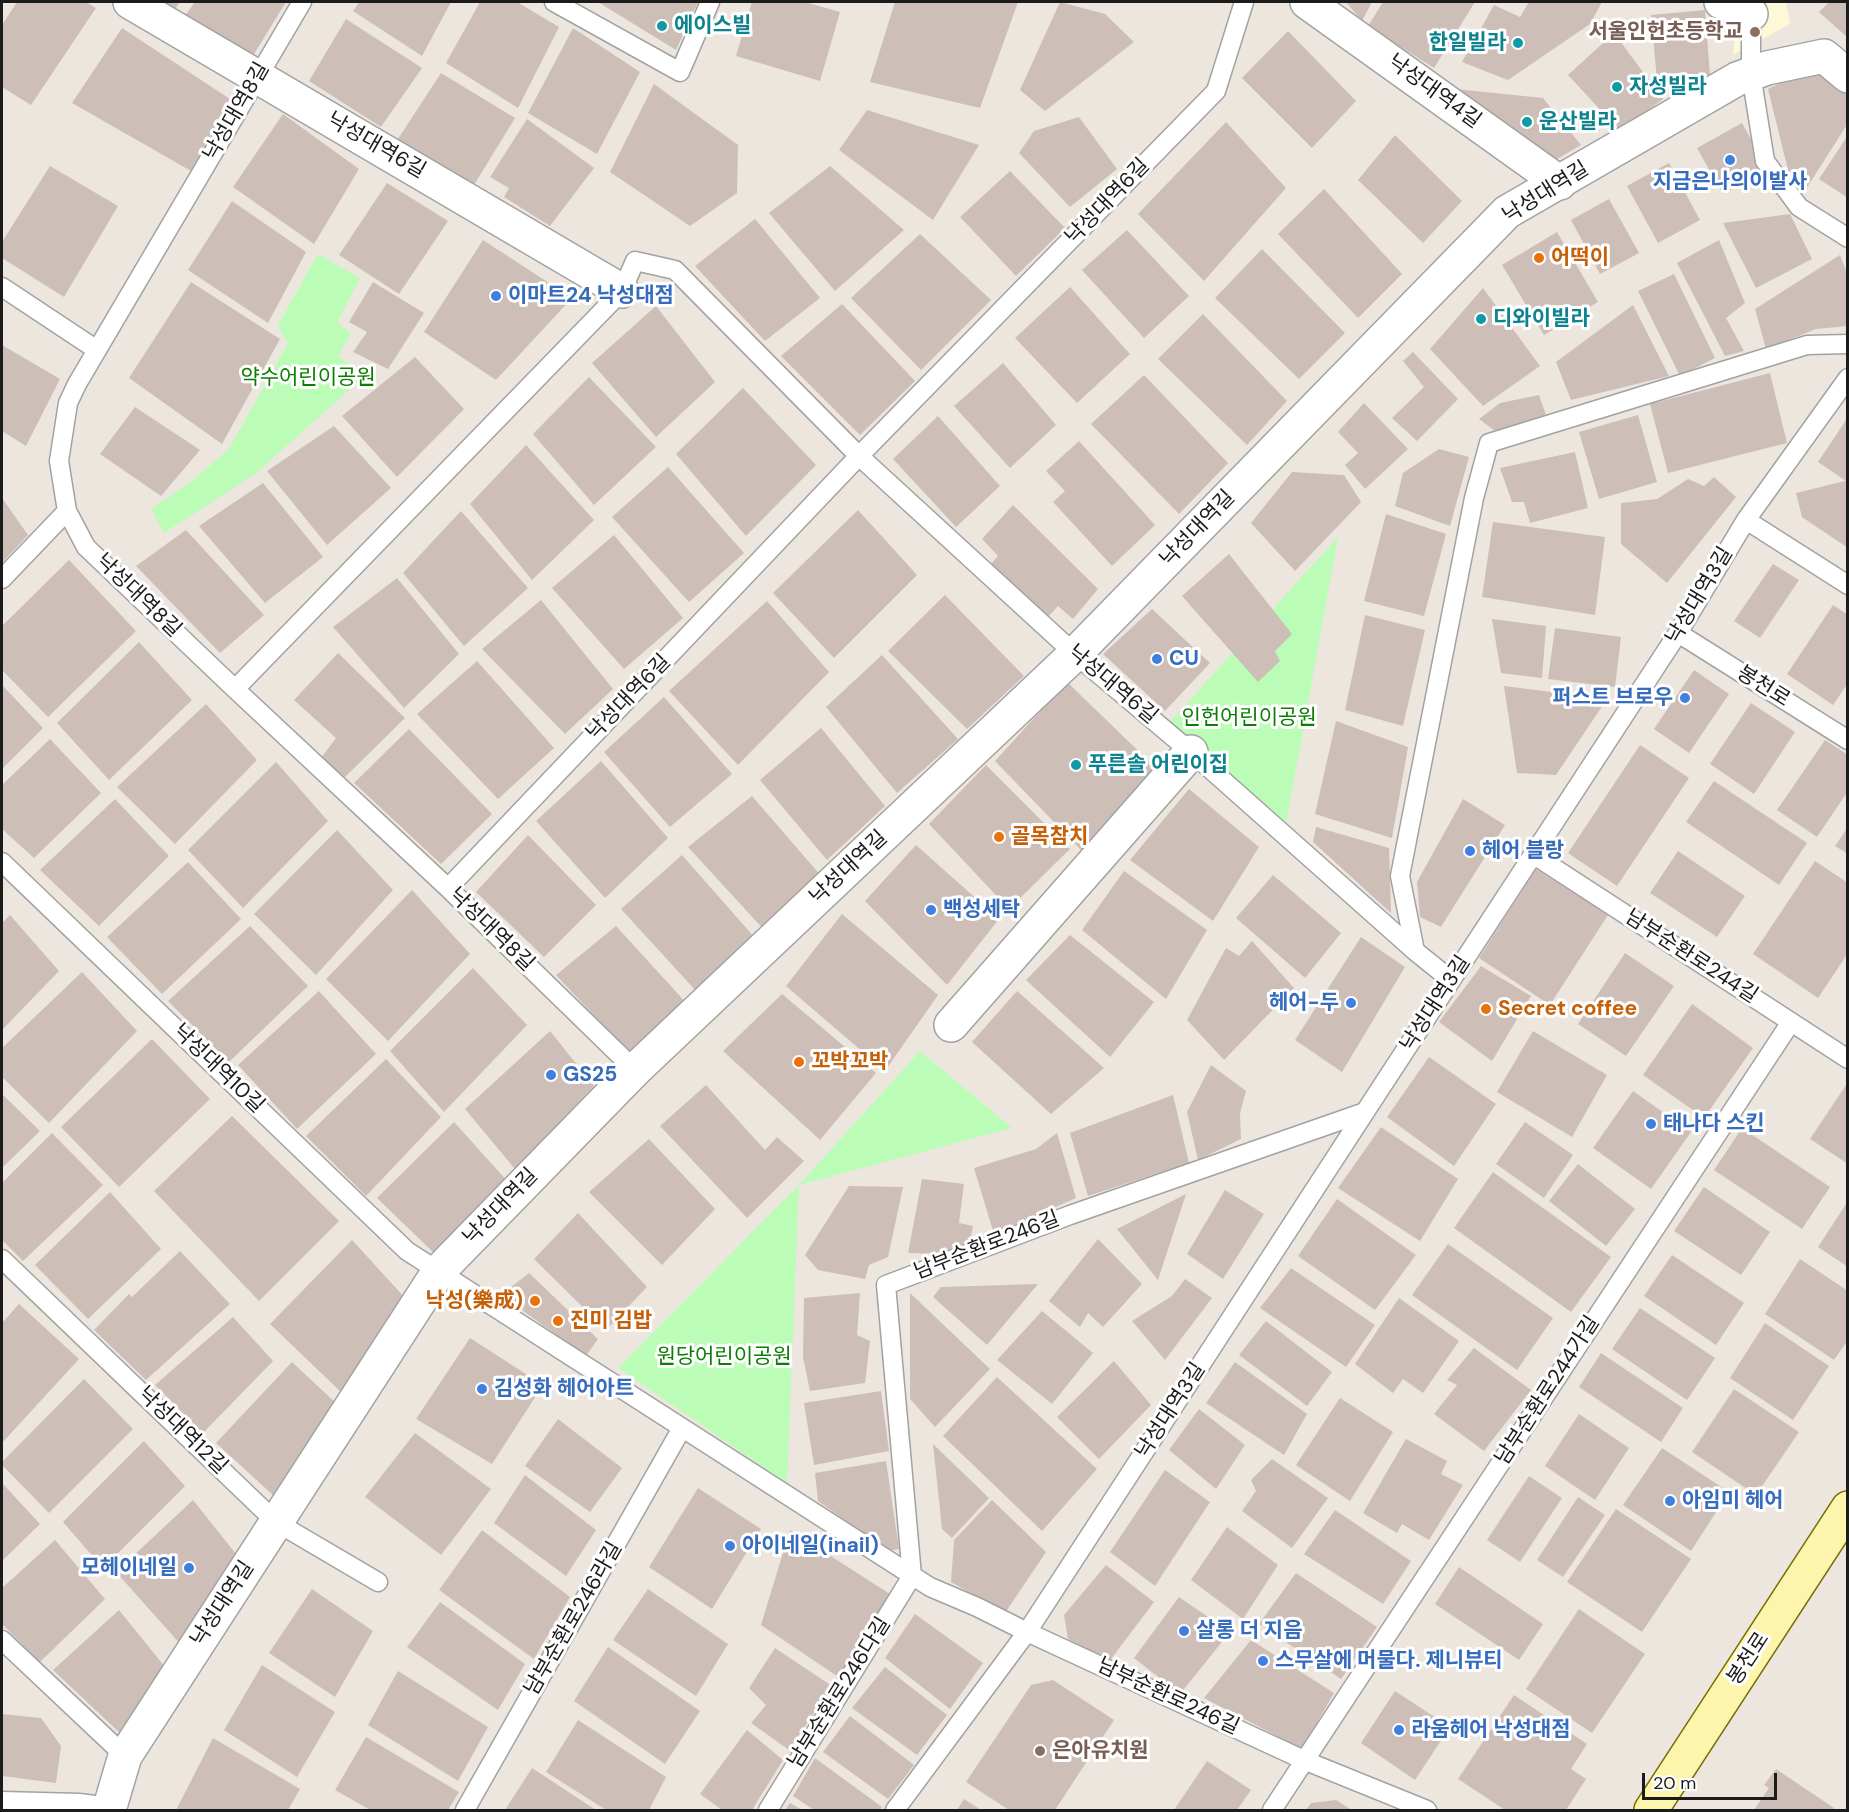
<!DOCTYPE html>
<meta charset="utf-8">
<style>
body{margin:0}
#map{position:relative;width:1849px;height:1812px;overflow:hidden;background:#ede6df;font-family:"DM Sans",sans-serif}
canvas{display:block}
.frame{position:absolute;inset:0;border:3px solid #1b1b1b;pointer-events:none}
.scale{position:absolute;left:1642px;top:1773px;width:135px;height:27px;box-sizing:border-box;border:3px solid #1b1b1b;border-top:0;padding-left:8px;font-size:18px;line-height:21px;white-space:nowrap;color:#1b1b1b;-webkit-text-stroke:4px #fff;paint-order:stroke}
</style>
<div id="map">
<canvas width="1849" height="1812"></canvas>
<div class="frame"></div>
<div class="scale">20 m</div>
</div>
<script>
const context = document.querySelector('canvas').getContext('2d');
context.lineJoin = 'round';
function paint(path, color) {
  context.fillStyle = color;
  context.fill(path, 'evenodd');
}
function poly(rows) {
  const path = new Path2D();
  for (const r of rows) {
    path.moveTo(r[0], r[1]);
    for (let i = 2; i < r.length; i += 2) path.lineTo(r[i], r[i + 1]);
  }
  return path;
}
function stroke(path, color, width, dash) {
  context.strokeStyle = color;
  context.lineWidth = width;
  context.lineCap = dash ? 'butt' : 'round';
  context.setLineDash(dash || []);
  context.stroke(path);
}
function drawText(font, color, halo, rows, align = 'center') {
  context.font = font + ' "DM Sans","Noto Sans KR",sans-serif';
  context.lineWidth = 6;
  context.setLineDash([]);
  context.textBaseline = 'middle';
  context.strokeStyle = halo;
  context.fillStyle = color;
  for (const [text, x, y, turn = 0] of rows) {
    context.save();
    context.translate(x, y);
    context.rotate((+turn || 0) * Math.PI / 180);
    context.textAlign = isNaN(turn) ? turn : align;
    if (halo) context.strokeText(text, 0, 0);
    context.fillText(text, 0, 0);
    context.restore();
  }
}
paint(poly([
 [1738,2,1786,2,1790,24,1733,55]
]), '#fff8d6');
paint(poly([
 [318,254,360,278,337,323,351,333,338,357,366,375,255,474,164,533,151,509,188,484,229,449,288,343,278,325],
 [1338,537,1286,824,1170,722],
 [920,1051,1012,1128,799,1185,787,1483,618,1368,799,1185]
]), '#bbfdb6');
paint(poly([
 [17,2,86,2,96,8,31,105,2,87,2,25],
 [153,2,180,2,172,13],
 [195,2,286,2,251,59,184,17],
 [359,2,451,2,422,56,353,11],
 [480,2,517,2,559,27,518,108,446,63],
 [598,2,698,2,676,50],
 [752,2,805,2,840,12,820,81,736,56],
 [895,2,1018,2,980,108,870,82],
 [1060,2,1105,14,1134,42,1045,111,1020,90],
 [1346,2,1372,2,1362,21],
 [1383,2,1475,2,1434,68,1368,26],
 [1529,2,1602,2,1590,24,1508,80,1462,62,1494,5,1520,17],
 [1829,2,1848,2,1848,38,1819,12],
 [1705,10,1710,75,1657,80,1651,15],
 [346,19,422,68,381,127,309,81],
 [122,28,230,99,191,171,72,103],
 [573,28,640,72,597,154,528,113],
 [1288,31,1356,101,1312,148,1242,78],
 [1614,33,1663,99,1620,131,1568,75],
 [1811,67,1848,92,1848,123,1806,189,1791,182,1768,89],
 [441,73,515,118,474,185,398,139],
 [654,84,738,145,737,193,690,226,610,172],
 [1446,88,1543,98,1581,145,1549,164],
 [867,110,979,145,933,220,839,150],
 [283,114,359,169,314,244,233,187],
 [1079,117,1117,169,1070,207,1019,153,1034,131],
 [527,119,594,168,550,226,504,197,509,188,490,177],
 [1226,122,1286,188,1204,281,1138,214],
 [1742,123,1768,169,1723,194,1697,148],
 [1395,135,1462,201,1423,243,1358,180],
 [1848,135,1848,198,1819,179],
 [1669,163,1700,220,1658,243,1627,186],
 [50,166,118,206,64,297,2,258,2,242],
 [830,166,904,230,835,291,769,213],
 [1010,171,1065,228,1016,276,960,217],
 [387,183,448,221,399,294,339,255],
 [1324,189,1402,274,1358,318,1278,234],
 [1609,199,1639,253,1600,274,1571,220],
 [232,201,306,252,268,323,188,270],
 [1790,214,1812,259,1756,288,1723,223],
 [755,219,820,298,765,341,695,266],
 [1127,230,1189,296,1144,338,1082,270],
 [1557,232,1598,302,1544,335,1502,265],
 [920,234,991,300,921,370,851,298],
 [483,240,572,298,496,380,424,332],
 [1719,240,1745,303,1726,318,1744,351,1725,356,1677,263],
 [1262,249,1345,333,1299,379,1215,298],
 [1840,255,1848,276,1848,326,1816,329,1766,349,1755,309],
 [1674,274,1715,358,1680,376,1638,291],
 [191,282,280,339,222,444,129,378],
 [373,282,424,313,388,369,353,352,367,332,349,322],
 [1070,287,1130,354,1077,403,1015,338],
 [1483,288,1540,366,1483,406,1430,349],
 [842,304,915,381,860,435,781,356],
 [1633,305,1669,376,1571,400,1556,362],
 [656,306,715,382,656,437,592,363],
 [1203,314,1287,401,1247,445,1158,359],
 [2,345,60,379,26,446,2,431],
 [1413,352,1458,399,1417,441,1392,418,1424,387,1403,361],
 [415,357,464,409,397,477,342,416],
 [1003,363,1056,425,1010,468,954,406],
 [1770,373,1787,443,1668,473,1650,404],
 [1144,375,1228,463,1179,514,1091,424],
 [589,377,656,447,594,505,533,434],
 [743,388,816,465,746,536,676,454],
 [1539,395,1547,418,1495,431,1479,419,1500,403],
 [1364,403,1408,449,1365,489,1345,465,1358,453,1338,432],
 [135,407,200,450,161,496,100,454],
 [1638,415,1657,482,1599,499,1579,432],
 [938,416,1000,486,956,527,893,459],
 [1848,417,1848,481,1846,481,1818,462],
 [334,426,391,488,327,545,267,471],
 [1079,441,1155,525,1112,566,1053,502,1065,491,1046,471],
 [526,445,594,520,532,580,470,504],
 [1439,449,1469,457,1450,526,1395,506,1403,473],
 [1575,452,1588,508,1530,523,1524,502,1512,502,1500,468],
 [668,467,744,553,689,602,612,517],
 [1292,472,1344,475,1361,502,1295,571,1251,523],
 [1714,477,1736,497,1667,583,1621,544,1621,503,1657,499,1688,479,1704,486],
 [1845,481,1848,483,1848,548,1802,517,1796,493],
 [263,483,323,557,265,603,199,526],
 [2,498,28,535,2,563],
 [1013,505,1098,589,1073,619,1058,606,1048,617,990,565,998,556,982,539],
 [858,510,917,575,834,658,773,593],
 [461,511,528,588,464,646,403,573],
 [1386,514,1446,534,1424,616,1364,601],
 [1493,522,1605,537,1595,615,1482,597],
 [186,530,264,615,220,653,136,566],
 [614,535,683,618,624,669,552,588],
 [1229,554,1292,634,1275,651,1280,661,1258,682,1182,596],
 [69,560,136,631,48,717,2,670,2,626],
 [1773,564,1799,580,1760,638,1734,621],
 [397,578,459,654,404,708,333,627],
 [945,595,1024,676,967,729,888,651],
 [541,600,613,689,565,734,482,649],
 [767,601,829,672,738,765,669,691],
 [1833,605,1848,615,1848,683,1833,705,1787,674],
 [1152,609,1210,663,1165,711,1103,654],
 [1365,615,1425,630,1403,726,1345,710],
 [1492,619,1546,626,1542,678,1501,673],
 [1555,628,1621,637,1615,687,1548,679],
 [139,642,192,700,109,780,57,723],
 [338,653,405,718,345,777,321,758,336,738,294,700],
 [882,655,958,739,897,793,826,707],
 [477,661,554,748,498,799,417,714],
 [1694,670,1729,694,1689,753,1654,729],
 [1067,682,1157,769,1081,850,995,761],
 [2,685,43,728,2,769],
 [1504,686,1607,699,1556,775,1517,773],
 [664,697,732,774,670,827,604,752],
 [1751,703,1795,732,1754,794,1710,764],
 [206,704,257,760,175,844,117,787],
 [1336,721,1408,747,1392,838,1315,814],
 [821,728,885,806,827,860,760,780],
 [409,729,492,814,441,864,354,783],
 [50,739,101,793,34,858,2,829,2,785],
 [1825,740,1848,755,1848,791,1817,837,1777,810],
 [1640,745,1689,778,1617,886,1568,853],
 [601,761,668,838,605,898,536,821],
 [276,762,328,821,243,908,188,850],
 [986,765,1070,849,1009,909,929,824],
 [1714,781,1807,843,1779,885,1686,822],
 [1189,789,1259,847,1213,921,1130,860],
 [752,796,822,877,766,932,688,847],
 [115,799,169,856,99,926,40,870],
 [1463,799,1505,825,1441,927,1420,917,1417,882],
 [1316,827,1389,848,1391,913,1313,842],
 [1848,827,1848,854,1835,846],
 [337,830,393,890,316,975,254,914],
 [528,835,596,905,544,957,476,892],
 [916,845,999,919,947,985,865,901],
 [1678,851,1745,896,1717,937,1650,893],
 [682,855,755,938,697,992,621,909],
 [1815,861,1848,883,1848,953,1818,998,1753,954],
 [188,862,241,919,162,994,107,937],
 [1536,869,1608,915,1550,1005,1479,958],
 [1124,871,1207,930,1166,999,1082,930],
 [1273,875,1341,933,1305,978,1236,918],
 [412,890,470,954,388,1041,326,979],
 [842,914,938,995,885,1071,786,986],
 [10,915,59,971,2,1030,2,923],
 [250,926,308,986,229,1062,168,1001],
 [616,926,690,1007,634,1058,556,975],
 [1070,935,1154,1002,1110,1057,1026,980],
 [1361,937,1405,967,1342,1072,1295,1040],
 [1252,941,1294,988,1224,1060,1187,1020,1226,948,1239,956],
 [1625,953,1674,986,1626,1056,1578,1024],
 [1481,966,1531,996,1492,1061,1439,1022],
 [473,968,527,1025,444,1112,390,1051],
 [82,972,137,1031,49,1123,2,1077,2,1048],
 [319,991,376,1054,297,1129,238,1065],
 [1017,991,1104,1068,1051,1114,972,1042],
 [782,994,876,1073,820,1140,723,1051],
 [1692,1004,1753,1048,1704,1118,1643,1075],
 [550,1031,594,1086,515,1169,465,1109],
 [1533,1031,1607,1075,1572,1137,1497,1092],
 [152,1039,210,1099,119,1187,61,1127],
 [1429,1057,1496,1104,1454,1166,1387,1117],
 [386,1059,441,1117,366,1196,306,1136],
 [1211,1065,1246,1091,1240,1113,1241,1139,1198,1160,1187,1112],
 [1848,1082,1848,1164,1810,1139],
 [706,1085,765,1150,777,1137,804,1161,747,1218,660,1126],
 [1633,1091,1691,1132,1651,1189,1593,1148],
 [2,1094,40,1131,2,1168],
 [1173,1095,1189,1163,1088,1196,1070,1133],
 [232,1116,339,1221,259,1301,154,1191],
 [454,1122,509,1183,436,1255,377,1198],
 [1525,1122,1573,1155,1544,1198,1496,1164],
 [1381,1127,1458,1179,1420,1241,1338,1188],
 [1742,1128,1830,1187,1802,1229,1714,1170],
 [52,1133,103,1185,23,1261,2,1240,2,1183],
 [1057,1133,1076,1198,994,1234,974,1168,1036,1149],
 [649,1139,715,1209,662,1265,589,1192],
 [1578,1164,1635,1209,1606,1246,1549,1201],
 [1493,1172,1611,1257,1571,1312,1454,1228],
 [922,1179,964,1184,959,1223,973,1226,969,1246,945,1254,908,1253],
 [849,1186,903,1187,888,1257,869,1265,865,1279,818,1270,805,1255],
 [1704,1187,1770,1232,1741,1275,1674,1231],
 [1225,1190,1264,1214,1223,1279,1187,1254],
 [110,1192,161,1249,88,1319,35,1265],
 [1186,1194,1158,1280,1117,1229],
 [1337,1199,1416,1255,1375,1310,1298,1256],
 [1848,1201,1848,1267,1818,1247],
 [578,1213,647,1287,606,1330,534,1259],
 [1098,1239,1142,1284,1103,1327,1088,1313,1080,1327,1049,1301],
 [352,1240,406,1299,343,1394,270,1324],
 [1448,1244,1553,1318,1517,1370,1412,1295],
 [180,1251,230,1304,146,1380,94,1330,129,1294,132,1297],
 [1672,1255,1744,1303,1716,1345,1644,1296],
 [1800,1259,1848,1291,1848,1340,1834,1360,1765,1314],
 [1291,1268,1375,1325,1346,1367,1260,1308],
 [529,1273,598,1339,586,1356,501,1295],
 [1185,1279,1212,1298,1165,1360,1132,1321,1172,1296],
 [1038,1284,987,1345,933,1297,941,1287],
 [860,1293,857,1335,870,1341,865,1383,810,1391,803,1357,804,1298],
 [910,1293,990,1369,935,1427,910,1399],
 [1399,1298,1459,1341,1423,1393,1403,1379,1393,1393,1355,1364],
 [19,1304,79,1359,2,1443,2,1323],
 [1640,1308,1715,1358,1687,1400,1612,1349],
 [1042,1311,1093,1353,1052,1404,997,1360],
 [233,1317,273,1361,203,1433,155,1385],
 [1266,1321,1332,1372,1307,1406,1239,1355],
 [1765,1323,1829,1366,1793,1420,1730,1378],
 [470,1338,543,1385,492,1464,416,1419],
 [1474,1348,1531,1390,1484,1451,1434,1414,1457,1385,1447,1380],
 [1601,1353,1683,1408,1661,1442,1579,1387],
 [1114,1361,1151,1405,1099,1459,1057,1417],
 [292,1362,339,1406,274,1496,216,1443],
 [1235,1362,1307,1414,1284,1455,1206,1403],
 [997,1377,1097,1469,1042,1531,943,1436],
 [84,1379,133,1429,49,1513,2,1465,2,1462],
 [1734,1389,1799,1432,1756,1495,1692,1452],
 [881,1391,889,1451,814,1465,804,1403],
 [1340,1398,1393,1432,1350,1501,1296,1465],
 [1199,1409,1245,1445,1216,1489,1169,1450],
 [1579,1414,1629,1448,1595,1500,1545,1466],
 [558,1419,622,1468,590,1512,525,1466],
 [415,1433,491,1489,441,1555,365,1497],
 [1406,1439,1447,1461,1441,1474,1463,1485,1429,1540,1402,1524,1397,1533,1363,1513],
 [144,1441,185,1486,103,1568,63,1522],
 [933,1444,989,1498,952,1538,942,1529],
 [1662,1448,1729,1492,1691,1551,1623,1505],
 [1272,1459,1328,1498,1292,1548,1242,1511,1256,1491,1251,1480],
 [886,1461,899,1549,888,1551,818,1501,815,1473],
 [1165,1470,1210,1502,1155,1586,1110,1552],
 [525,1475,596,1530,566,1576,494,1523],
 [1529,1476,1562,1498,1520,1562,1487,1540],
 [2,1483,40,1524,2,1561],
 [698,1488,761,1529,712,1609,649,1567],
 [1578,1497,1605,1515,1563,1577,1537,1560],
 [193,1500,240,1559,182,1646,116,1572],
 [992,1500,1046,1552,1005,1613,951,1582,954,1540],
 [1616,1509,1691,1559,1642,1632,1567,1582],
 [1335,1510,1411,1561,1383,1604,1304,1554],
 [1227,1527,1278,1565,1243,1619,1191,1580],
 [482,1530,570,1597,534,1659,439,1590],
 [790,1530,890,1594,840,1678,761,1625],
 [55,1540,105,1599,40,1662,2,1624,2,1588],
 [1106,1565,1154,1602,1108,1663,1068,1639,1064,1615],
 [1459,1567,1543,1624,1519,1660,1435,1604],
 [1296,1573,1377,1627,1341,1679,1259,1624],
 [312,1589,373,1631,335,1697,269,1653],
 [648,1589,728,1644,696,1696,613,1640],
 [1179,1597,1230,1632,1180,1694,1134,1658],
 [440,1602,525,1664,498,1710,407,1647],
 [1579,1609,1645,1654,1592,1733,1526,1689],
 [119,1610,165,1667,122,1735,53,1670],
 [915,1614,983,1663,950,1709,885,1658],
 [1251,1640,1334,1693,1302,1749,1204,1698],
 [608,1647,700,1711,665,1764,574,1701],
 [775,1648,832,1686,789,1750,751,1723,766,1705,749,1688],
 [262,1665,335,1712,297,1777,224,1730],
 [885,1667,947,1715,917,1755,852,1708],
 [398,1671,488,1727,458,1781,368,1725],
 [1053,1680,1114,1720,1055,1810,1009,1810,966,1782,1031,1685],
 [1395,1691,1450,1727,1415,1780,1361,1743],
 [1514,1695,1587,1744,1571,1769,1586,1779,1566,1810,1505,1810,1458,1779],
 [2,1714,41,1718,61,1746,56,1783,2,1776],
 [850,1716,914,1765,888,1799,823,1752],
 [578,1720,666,1777,649,1810,606,1810,546,1772],
 [747,1730,783,1760,752,1810,722,1810,700,1794],
 [366,1737,459,1792,448,1810,370,1810,335,1790],
 [213,1738,300,1789,288,1810,176,1810],
 [815,1758,882,1807,880,1810,814,1810,793,1796],
 [1207,1761,1251,1790,1237,1810,1174,1810],
 [532,1768,596,1810,505,1810],
 [1776,1769,1834,1808,1832,1810,1754,1810,1769,1788,1764,1785],
 [964,1799,981,1810,957,1810],
 [1336,1800,1352,1810,1306,1810,1311,1803],
 [790,1803,802,1810,785,1810]
]), '#cdbeb8');
const lane = poly([
 [302,2,77,384,68,403,59,461,67,511,86,547,235,689,448,888,635,1070],
 [554,2,680,72,710,2],
 [1751,6,1751,74,1765,161,1799,207,1848,238],
 [2,287,97,350],
 [1746,520,1848,585],
 [2,579,67,511],
 [1678,633,1848,740],
 [235,689,622,291,635,261,653,265,675,270,859,456,1075,654,1191,752,1415,951,1451,980],
 [1534,855,1848,1059],
 [2,862,407,1251,930,1587,977,1607,1027,1632,1306,1761,1427,1810],
 [448,888,859,456,1216,91,1244,2],
 [1415,951,1400,876,1474,498,1489,443,1807,345,1848,344],
 [2,1259,276,1522,378,1582],
 [2,1640,125,1756],
 [2,1801,79,1803,110,1807],
 [465,1810,682,1428],
 [768,1810,912,1576,886,1285,1070,1215,1365,1112],
 [895,1810,1027,1632,1365,1112,1678,633,1746,520,1848,378],
 [1272,1810,1791,1022]
]);
const street = poly([
 [130,2,622,291],
 [1307,2,1560,183],
 [1721,2,1751,14],
 [951,1025,1191,752],
 [109,1810,125,1756,439,1271,635,1070,1075,654,1507,212,1737,79,1767,68,1824,56,1848,76]
]);
const secondary = poly([
 [1651,1810,1848,1508]
]);
stroke(lane, '#a2a2a2', 21);
stroke(street, '#a2a2a2', 36);
stroke(secondary, '#736d00', 36);
stroke(lane, '#fff', 18);
stroke(street, '#fff', 33);
stroke(secondary, '#fef5ac', 33);
for (const [x, y, r, color] of [
 [662,26,6,"#0f9aa8"],
 [1755,32,6,"#8d6e63"],
 [1518,43,6,"#0f9aa8"],
 [1617,87,6,"#0f9aa8"],
 [1527,122,6,"#0f9aa8"],
 [1730,160,6,"#3f7fe0"],
 [1539,258,6,"#e8710a"],
 [496,296,6,"#3f7fe0"],
 [1481,319,6,"#0f9aa8"],
 [1157,659,6,"#3f7fe0"],
 [1685,698,6,"#3f7fe0"],
 [1076,765,6,"#0f9aa8"],
 [999,837,6,"#e8710a"],
 [1470,851,6,"#3f7fe0"],
 [931,910,6,"#3f7fe0"],
 [1351,1003,6,"#3f7fe0"],
 [1486,1009,6,"#e8710a"],
 [799,1062,6,"#e8710a"],
 [551,1075,6,"#3f7fe0"],
 [1651,1124,6,"#3f7fe0"],
 [535,1301,6,"#e8710a"],
 [558,1321,6,"#e8710a"],
 [482,1389,6,"#3f7fe0"],
 [1670,1501,6,"#3f7fe0"],
 [730,1546,6,"#3f7fe0"],
 [189,1568,6,"#3f7fe0"],
 [1184,1631,6,"#3f7fe0"],
 [1263,1661,6,"#3f7fe0"],
 [1399,1730,6,"#3f7fe0"],
 [1040,1751,6,"#8d6e63"]
]) {
  const dot = new Path2D();
  dot.arc(x, y, r, 0, 2 * Math.PI);
  context.fillStyle = color;
  context.fill(dot);
  stroke(dot, '#fff', 2);
}
drawText('bold 21px', '#0d838f', '#fff', [
 ["에이스빌",674,26],
 ["한일빌라",1506,43,"right"],
 ["자성빌라",1629,87],
 ["운산빌라",1539,122],
 ["디와이빌라",1493,319],
 ["푸른솔 어린이집",1088,765]
], 'left');
drawText('bold 21px', '#785e54', '#fff', [
 ["서울인헌초등학교",1743,32],
 ["은아유치원",1052,1751,"left"]
], 'right');
drawText('21px', '#1b1b1b', '#fff', [
 ["낙성대역4길",1434,92,36],
 ["낙성대역8길",237,112,-60],
 ["낙성대역6길",376,146,30],
 ["낙성대역길",1546,193,-32],
 ["낙성대역6길",1108,202,-46],
 ["낙성대역길",1198,529,-46],
 ["낙성대역8길",138,596,44],
 ["낙성대역3길",1700,596,-59],
 ["낙성대역6길",1112,685,40],
 ["봉천로",1763,687,32],
 ["낙성대역6길",629,698,-46],
 ["낙성대역길",849,868,-43],
 ["낙성대역8길",491,930,44],
 ["남부순환로244길",1691,957,33],
 ["낙성대역3길",1436,1004,-57],
 ["낙성대역10길",218,1069,44],
 ["낙성대역길",501,1207,-46],
 ["남부순환로246길",987,1246,-21],
 ["남부순환로244가길",1548,1391,-57],
 ["낙성대역3길",1171,1411,-57],
 ["낙성대역12길",182,1431,44],
 ["낙성대역길",223,1604,-57],
 ["남부순환로246라길",574,1619,-60],
 ["봉천로",1749,1659,-57],
 ["남부순환로246다길",840,1693,-58],
 ["남부순환로246길",1168,1697,25]
]);
drawText('bold 21px', '#366cbe', '#fff', [
 ["지금은나의이발사",1730,182,"center"],
 ["이마트24 낙성대점",508,296],
 ["CU",1169,659],
 ["퍼스트 브로우",1673,698,"right"],
 ["헤어 블랑",1482,851],
 ["백성세탁",943,910],
 ["헤어-두",1339,1003,"right"],
 ["GS25",563,1075],
 ["태나다 스킨",1663,1124],
 ["김성화 헤어아트",494,1389],
 ["아임미 헤어",1682,1501],
 ["아이네일(inail)",742,1546],
 ["모헤이네일",177,1568,"right"],
 ["살롱 더 지음",1196,1631],
 ["스무살에 머물다. 제니뷰티",1275,1661],
 ["라움헤어 낙성대점",1411,1730]
], 'left');
drawText('bold 21px', '#c56008', '#fff', [
 ["어떡이",1551,258],
 ["골목참치",1011,837],
 ["Secret coffee",1498,1009],
 ["꼬박꼬박",811,1062],
 ["낙성(樂成)",523,1301,"right"],
 ["진미 김밥",570,1321]
], 'left');
drawText('21px', '#0c7e03', '#fff', [
 ["약수어린이공원",308,378],
 ["인헌어린이공원",1249,718],
 ["원당어린이공원",724,1357]
]);
</script>
